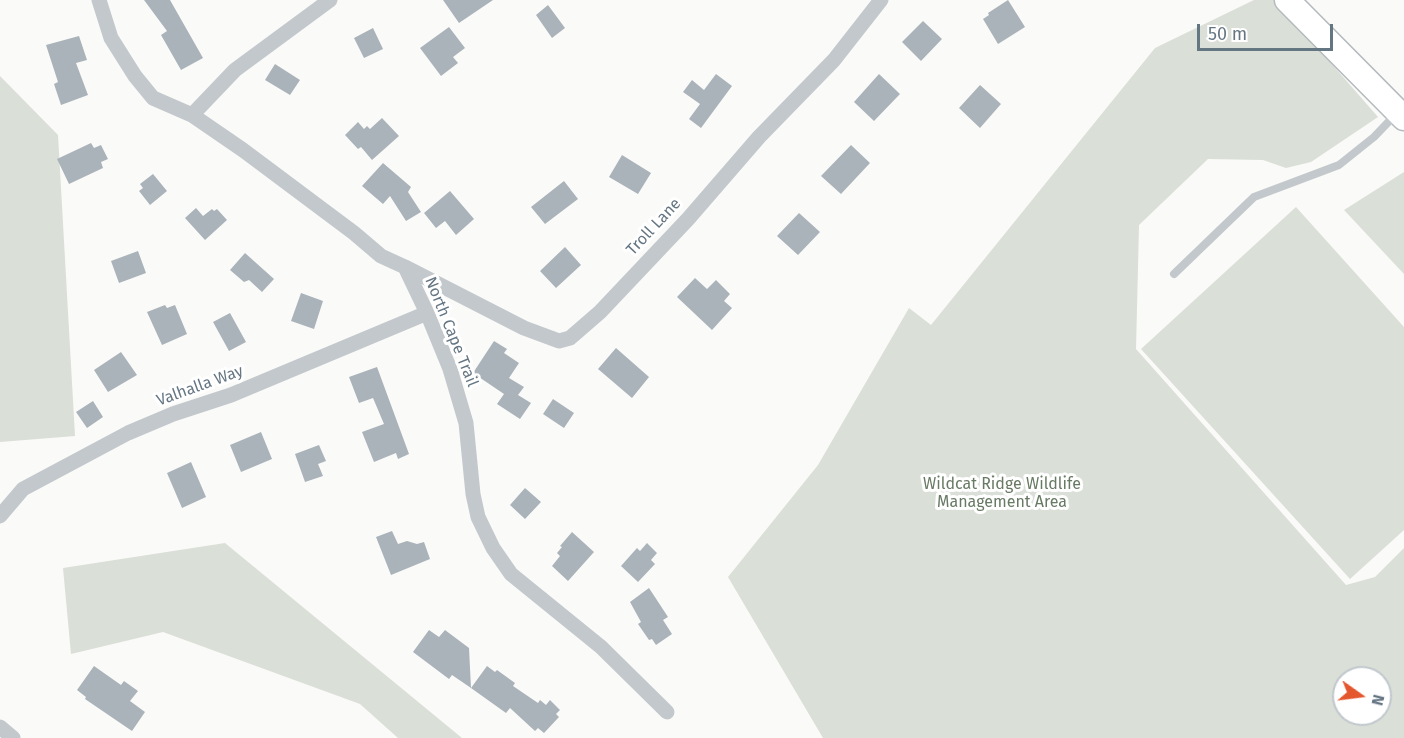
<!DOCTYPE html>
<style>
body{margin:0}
#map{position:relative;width:1404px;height:738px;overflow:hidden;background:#fafaf8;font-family:"Fira Sans",sans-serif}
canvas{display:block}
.north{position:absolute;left:1332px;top:666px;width:60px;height:60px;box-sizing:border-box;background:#fff;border:2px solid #c1c8cd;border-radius:50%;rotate:104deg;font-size:16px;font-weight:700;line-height:24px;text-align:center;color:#657683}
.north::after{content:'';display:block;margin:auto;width:21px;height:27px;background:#e4572e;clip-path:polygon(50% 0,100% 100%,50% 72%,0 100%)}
.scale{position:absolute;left:1197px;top:24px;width:136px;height:27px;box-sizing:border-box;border:3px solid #657683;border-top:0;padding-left:8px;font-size:18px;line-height:21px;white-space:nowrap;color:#657683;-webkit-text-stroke:4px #fff;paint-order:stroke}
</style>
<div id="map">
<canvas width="1404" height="738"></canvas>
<div class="north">N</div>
<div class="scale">50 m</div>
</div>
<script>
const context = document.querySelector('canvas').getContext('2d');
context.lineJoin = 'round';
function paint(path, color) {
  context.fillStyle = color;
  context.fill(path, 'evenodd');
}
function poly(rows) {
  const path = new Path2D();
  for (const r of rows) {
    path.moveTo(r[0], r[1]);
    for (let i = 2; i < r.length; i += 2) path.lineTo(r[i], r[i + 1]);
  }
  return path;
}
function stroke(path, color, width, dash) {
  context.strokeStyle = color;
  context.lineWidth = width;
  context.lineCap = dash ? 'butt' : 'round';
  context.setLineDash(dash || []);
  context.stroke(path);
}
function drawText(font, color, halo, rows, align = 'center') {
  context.font = font + ' "Fira Sans",sans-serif';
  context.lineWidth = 6;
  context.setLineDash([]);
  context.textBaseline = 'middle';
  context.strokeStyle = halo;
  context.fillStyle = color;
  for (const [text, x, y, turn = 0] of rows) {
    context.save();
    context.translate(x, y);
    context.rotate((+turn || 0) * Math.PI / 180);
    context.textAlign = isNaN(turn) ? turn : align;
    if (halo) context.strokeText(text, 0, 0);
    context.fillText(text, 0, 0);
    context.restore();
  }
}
paint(poly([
 [1254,0,1276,0,1378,117,1311,162,1286,168,1263,160,1208,159,1139,225,1136,349,1346,585,1375,577,1404,548,1404,738,823,738,728,577,818,465,909,308,931,325,1155,48],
 [1344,678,1380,678,1380,714,1344,714],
 [0,76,58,135,75,436,0,442],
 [1404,172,1404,274,1344,210],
 [1296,207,1404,327,1404,530,1350,579,1141,349],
 [225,543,462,738,398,738,360,704,163,632,71,654,63,568]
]), '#dadfd7');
paint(poly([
 [144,0,170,0,203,58,181,70,161,35,167,31],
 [443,0,493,0,459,23],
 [1008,0,1025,27,998,44,983,19,989,15,988,13],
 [548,5,565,28,552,38,536,15],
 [923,21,942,39,921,61,902,42],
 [449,27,465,48,453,57,458,63,441,76,420,48],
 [373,28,383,49,364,58,354,38],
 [79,36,87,60,76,63,88,95,61,105,54,84,58,82,46,45],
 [275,64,300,80,290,95,265,80],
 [716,74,732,86,701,128,689,119,700,104,683,92,692,80,704,90],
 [879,74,900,94,874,121,854,102],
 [980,85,1001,104,980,128,959,108],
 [382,118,399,136,372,160,361,147,358,149,345,135,358,122,364,129,367,126,370,129],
 [91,143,94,148,101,145,108,159,101,162,103,168,69,184,57,159],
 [851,145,870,163,841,194,821,176],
 [622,155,651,173,638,194,609,177],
 [383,163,411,187,408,192,421,212,406,221,390,196,383,204,362,186],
 [153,174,167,191,150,205,139,191,143,188,140,184],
 [564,181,578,199,545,224,531,207],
 [450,191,474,219,456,235,445,221,436,228,424,213],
 [196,208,203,216,212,209,214,211,217,209,227,220,205,240,185,218],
 [799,213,820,232,798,255,777,236],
 [565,247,581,265,556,288,540,271],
 [138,251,146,273,119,283,111,261],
 [245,253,274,279,262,292,249,280,244,282,230,270],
 [695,278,707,289,716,280,730,294,724,301,732,308,712,330,677,297],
 [301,293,323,301,314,329,291,321],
 [165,305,167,308,175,305,187,334,162,345,147,312],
 [230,313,246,342,229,351,213,322],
 [494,341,507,349,504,353,519,363,509,378,524,387,518,395,531,403,520,419,497,404,504,394,473,373],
 [616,348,649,377,632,398,598,369],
 [121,352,137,375,108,392,94,370],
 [377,367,409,454,398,459,396,453,374,462,362,432,384,424,373,398,359,403,349,377],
 [553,399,574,413,564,428,543,414],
 [93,401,103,417,87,428,76,412],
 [261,432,272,459,241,472,230,445],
 [319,445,326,461,318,464,323,476,305,482,295,454],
 [191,462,206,497,182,508,167,473],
 [525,488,541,502,525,519,510,505],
 [392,531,398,544,407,541,417,544,424,542,430,559,391,575,376,537],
 [572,532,594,552,568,581,552,566,560,556,557,553,562,547,560,546],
 [647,543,657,553,651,560,655,564,638,582,621,566,637,548,640,551],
 [649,588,668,617,663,620,672,634,656,645,652,639,649,640,638,624,641,622,630,602],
 [429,630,439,637,445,630,469,648,471,688,452,675,449,679,413,652],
 [94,666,121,685,124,681,138,691,130,701,145,712,132,731,85,699,86,697,77,690],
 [487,666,495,672,497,670,515,683,513,686,538,703,540,700,546,705,550,700,560,710,556,714,559,717,544,733,538,728,535,731,510,708,506,713,471,688]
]), '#aab3b9');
const primary = poly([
 [1287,0,1404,118]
]);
stroke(primary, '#b5babe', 27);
stroke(poly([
 [1174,274,1254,197,1339,165,1374,137,1397,113]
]), '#c3c8cc', 8);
stroke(poly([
 [99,0,111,38,135,76,153,98,192,115,243,150,354,233,381,256,405,267,427,313,450,369,466,423,473,494,478,517,493,548,511,574,601,647,667,712],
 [192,115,235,70,330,0],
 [405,267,524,328,559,341,570,338,600,312,688,219,759,137,834,60,881,0],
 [0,516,23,489,128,433,173,414,231,395,427,313],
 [0,727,13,738]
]), '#c3c8cc', 15);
stroke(primary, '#fff', 24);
drawText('16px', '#657683', '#fff', [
 ["Troll Lane",654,227,-47],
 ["North Cape Trail",451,332,68],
 ["Valhalla Way",200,386,-20]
]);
drawText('16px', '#687a64', '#fff', [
 ["Wildcat Ridge Wildlife",1002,485],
 ["Management Area",1002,503]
]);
</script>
